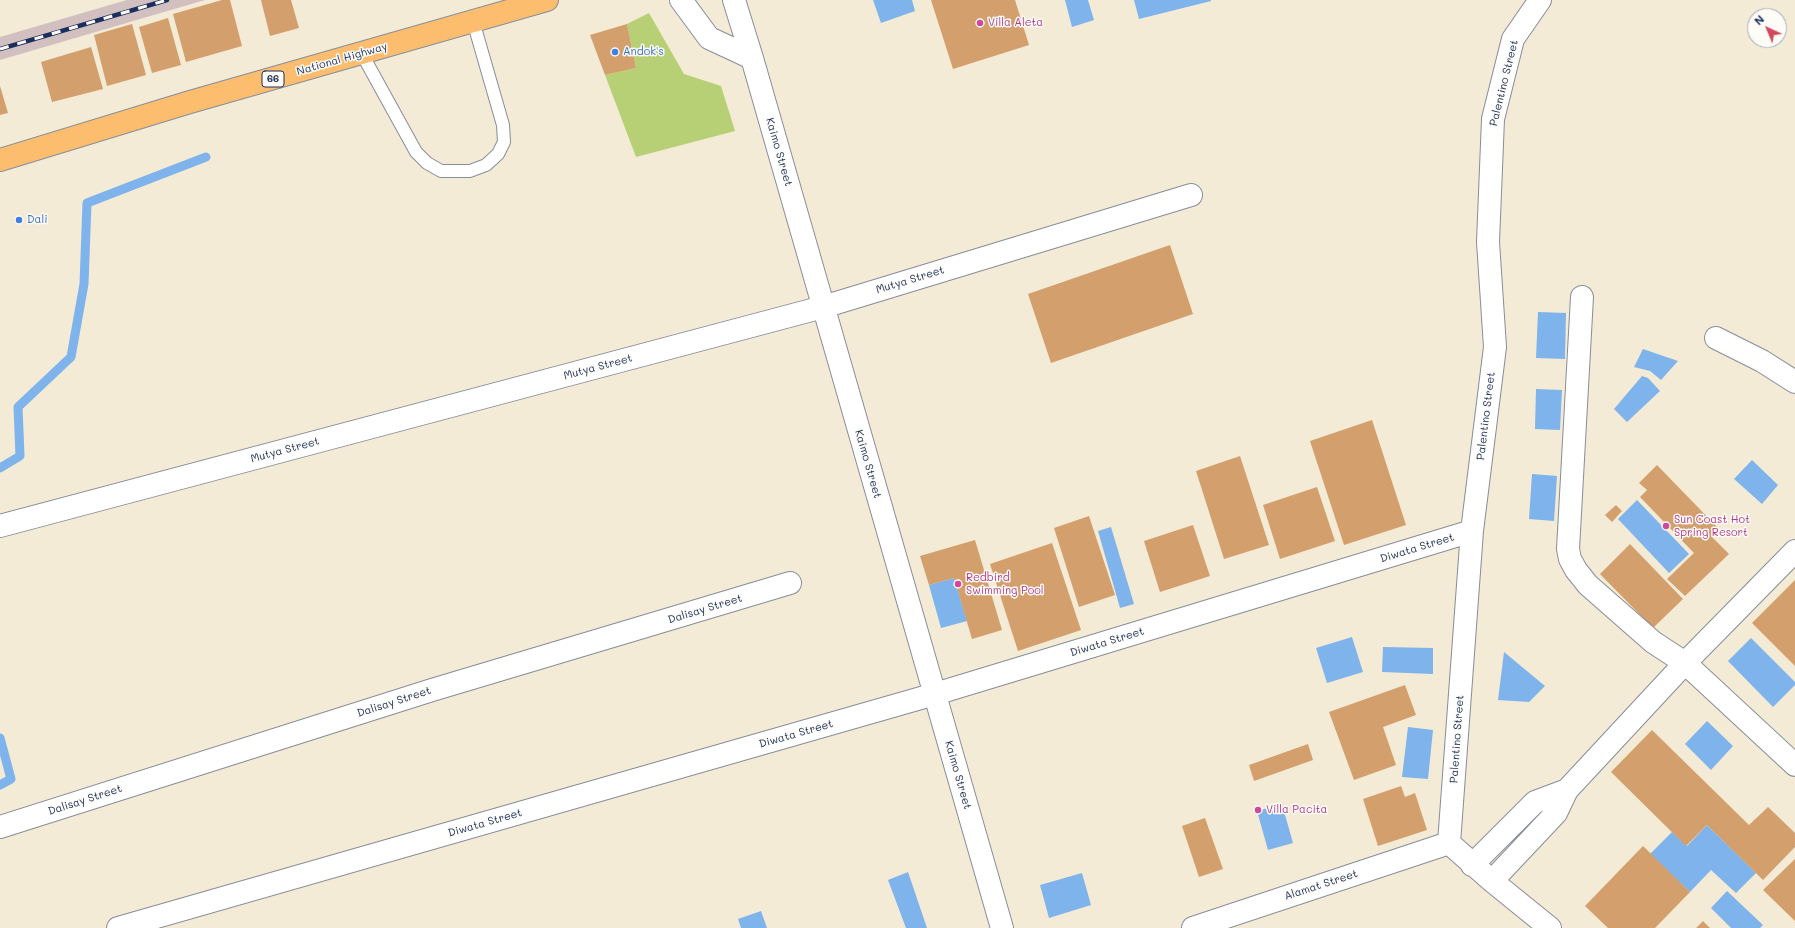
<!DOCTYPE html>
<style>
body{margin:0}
#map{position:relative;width:1795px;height:928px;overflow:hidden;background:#f3ebd5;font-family:Mali,sans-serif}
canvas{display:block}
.north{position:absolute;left:1747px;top:8px;width:40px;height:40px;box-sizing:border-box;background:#fdfcf7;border:1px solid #a3aaba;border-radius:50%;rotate:316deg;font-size:11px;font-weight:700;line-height:16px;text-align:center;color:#1b2f5e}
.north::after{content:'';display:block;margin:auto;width:14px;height:18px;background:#d1495b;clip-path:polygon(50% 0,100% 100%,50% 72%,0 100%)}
</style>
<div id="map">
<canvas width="1795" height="928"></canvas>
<div class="north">N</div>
</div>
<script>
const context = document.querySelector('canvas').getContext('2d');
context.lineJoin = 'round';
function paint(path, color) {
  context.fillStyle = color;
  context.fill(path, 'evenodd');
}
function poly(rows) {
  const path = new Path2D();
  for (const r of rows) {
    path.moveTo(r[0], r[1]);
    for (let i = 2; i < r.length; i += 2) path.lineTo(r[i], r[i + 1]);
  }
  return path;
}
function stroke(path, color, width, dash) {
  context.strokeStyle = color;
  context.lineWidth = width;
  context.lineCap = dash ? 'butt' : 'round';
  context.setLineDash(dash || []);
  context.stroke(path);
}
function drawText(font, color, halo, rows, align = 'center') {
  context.font = font + ' Mali,sans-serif';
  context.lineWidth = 3;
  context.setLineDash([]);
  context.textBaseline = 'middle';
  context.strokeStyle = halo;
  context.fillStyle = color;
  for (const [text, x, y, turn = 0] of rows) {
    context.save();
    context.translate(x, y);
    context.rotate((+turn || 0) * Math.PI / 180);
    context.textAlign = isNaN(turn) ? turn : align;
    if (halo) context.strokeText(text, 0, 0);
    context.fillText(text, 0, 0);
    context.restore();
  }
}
paint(poly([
 [127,0,205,0,0,60,0,37]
]), '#d2bfc0');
paint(poly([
 [649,13,684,74,721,86,735,131,636,157,605,75,636,68,627,24]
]), '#b7d076');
paint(poly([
 [873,0,912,0,915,11,881,23],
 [1065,0,1088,0,1094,20,1072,27],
 [1134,0,1211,0,1211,1,1139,19],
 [1538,312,1566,313,1565,359,1536,358],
 [1643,349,1678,361,1661,380,1650,371,1634,367],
 [1642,376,1648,378,1660,391,1627,422,1614,409],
 [1536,389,1562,390,1560,430,1535,429],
 [1752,460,1778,485,1762,504,1734,479],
 [1532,474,1557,476,1554,521,1529,519],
 [1637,500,1689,554,1669,573,1618,519],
 [1111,527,1134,604,1120,608,1098,531],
 [954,578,967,621,941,628,929,585],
 [1352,637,1363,672,1327,683,1316,648],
 [1751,638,1795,682,1795,685,1773,707,1728,661],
 [1383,647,1433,648,1433,674,1382,672],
 [1504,652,1545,686,1529,702,1498,700],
 [1707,721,1733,746,1711,770,1685,744],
 [1408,727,1433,730,1428,779,1402,777],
 [1282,804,1293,843,1268,850,1257,811],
 [1707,825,1756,873,1736,893,1711,870,1690,892,1650,854,1672,832,1687,846],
 [908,872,927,928,906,928,888,880],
 [1082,873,1091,905,1049,918,1040,885],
 [1727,891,1763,925,1760,928,1731,928,1711,908],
 [761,911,767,928,741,928,738,919]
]), '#7eb3ec');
stroke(poly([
 [0,468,20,456,18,407,71,357,84,284,87,203,206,157],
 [0,738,11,779,0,785]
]), '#7eb3ec', 9);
paint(poly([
 [222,0,230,0,242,46,186,62,173,14],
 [261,0,291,0,299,28,270,36],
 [931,0,1015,0,1029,45,953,69],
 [168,18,181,65,152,73,139,27],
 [132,24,146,75,107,86,94,35],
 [627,24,636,68,605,75,590,35],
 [91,47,103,89,52,102,41,62],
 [0,86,8,113,0,115],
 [1170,245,1193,314,1051,363,1028,294],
 [1372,420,1406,525,1344,545,1310,441],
 [1240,456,1269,545,1224,559,1196,471],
 [1657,465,1719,529,1711,536,1729,554,1685,596,1667,579,1694,553,1640,497,1647,490,1639,483],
 [1317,487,1335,541,1280,559,1263,505],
 [1616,505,1622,511,1612,522,1605,515],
 [1089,516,1115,595,1079,607,1054,528],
 [1193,525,1210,576,1160,592,1144,541],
 [975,540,1002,630,972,639,954,578,929,585,920,556],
 [1052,543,1081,630,1018,651,990,564],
 [1630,544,1683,599,1653,628,1600,574],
 [1795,580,1795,666,1752,623],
 [1405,685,1416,715,1383,727,1396,765,1354,780,1329,712],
 [1652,730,1749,825,1768,807,1795,833,1795,847,1763,880,1707,825,1686,846,1611,772],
 [1308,744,1313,760,1254,781,1249,765],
 [1401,786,1405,797,1415,793,1427,830,1378,846,1363,799],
 [1205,818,1223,869,1199,877,1182,826],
 [1643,846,1690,892,1655,928,1608,928,1585,906],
 [1795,859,1795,921,1763,890],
 [1703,921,1710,928,1696,928]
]), '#d39f6c');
const service = poly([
 [362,54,416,152,427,163,441,171,470,171,486,165,498,154,504,142,503,125,473,21]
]);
const minor = poly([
 [681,0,709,38,752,58],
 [734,0,752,58,1002,928],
 [1582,297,1568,549,1570,559,1576,570,1588,585,1653,642,1685,663,1795,765],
 [1716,338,1762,361,1795,382],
 [0,526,823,307,1191,195],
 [0,827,432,690,790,583],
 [1449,843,1472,531,1495,347,1488,242,1493,119,1513,39,1540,0],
 [1449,843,1492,881,1550,928],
 [1472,865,1535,802,1567,790],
 [1492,881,1556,813,1567,790,1685,663,1795,551],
 [118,928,935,694,1472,531],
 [1193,928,1449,843]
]);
const primary = poly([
 [0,160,190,102,547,0]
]);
stroke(service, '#878d9a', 14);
stroke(minor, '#878d9a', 24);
stroke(primary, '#878d9a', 24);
stroke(service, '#fff', 12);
stroke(minor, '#fff', 22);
stroke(primary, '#fcbd6f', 22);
const rail = poly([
 [0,49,167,0]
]);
stroke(rail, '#1b2f5e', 4.5);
stroke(rail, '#fdfcf7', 3, [9]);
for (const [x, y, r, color] of [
 [980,23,4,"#d1479c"],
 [615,52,4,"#3f7fe0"],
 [19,220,4,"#3f7fe0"],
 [1666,526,4,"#d1479c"],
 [958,584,4,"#d1479c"],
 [1258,810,4,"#d1479c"]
]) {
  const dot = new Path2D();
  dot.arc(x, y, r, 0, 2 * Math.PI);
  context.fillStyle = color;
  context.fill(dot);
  stroke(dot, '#fdfcf7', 1.5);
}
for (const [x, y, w] of [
 [273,79,22]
]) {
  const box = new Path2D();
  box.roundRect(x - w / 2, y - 8, w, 16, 3);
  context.fillStyle = '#fdfcf7';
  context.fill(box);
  stroke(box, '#1b2f5e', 1);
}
drawText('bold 10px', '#1b2f5e', null, [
 ["66",273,79]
]);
drawText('11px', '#b23c85', '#fdfcf7', [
 ["Villa Aleta",988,23],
 ["Sun Coast Hot",1674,520],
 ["Spring Resort",1674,533],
 ["Redbird",966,578],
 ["Swimming Pool",966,591],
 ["Villa Pacita",1266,810]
], 'left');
drawText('11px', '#366cbe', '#fdfcf7', [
 ["Andok's",623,52],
 ["Dali",27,220]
], 'left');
drawText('11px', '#1b2f5e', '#fdfcf7', [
 ["National Highway",342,59,-16],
 ["Palentino Street",1504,83,-76],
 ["Kaimo Street",779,152,74],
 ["Mutya Street",910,280,-17],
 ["Mutya Street",598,367,-15],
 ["Palentino Street",1486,416,-83],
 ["Mutya Street",285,450,-15],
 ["Kaimo Street",868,464,74],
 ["Diwata Street",1417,548,-17],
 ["Dalisay Street",705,609,-17],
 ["Diwata Street",1107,642,-17],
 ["Dalisay Street",394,702,-18],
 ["Diwata Street",796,734,-16],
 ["Palentino Street",1457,739,-86],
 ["Kaimo Street",958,775,74],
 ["Dalisay Street",85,800,-18],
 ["Diwata Street",485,823,-16],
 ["Alamat Street",1321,885,-18]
]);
</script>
